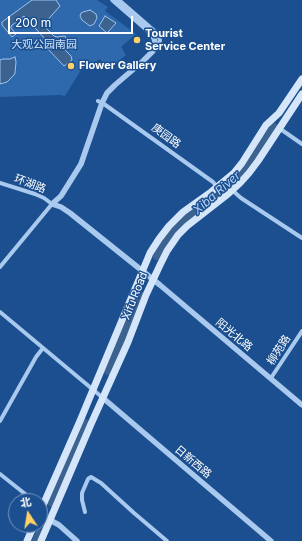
<!DOCTYPE html>
<meta charset="utf-8">
<style>
body{margin:0}
#map{position:relative;width:302px;height:541px;overflow:hidden;background:#1b4f8f;font-family:Inter,"Noto Sans SC",sans-serif}
canvas{display:block}
.north{position:absolute;left:8px;top:493px;width:40px;height:40px;box-sizing:border-box;background:#1b4f8f;border:1px solid #7695bc;border-radius:50%;rotate:348deg;font-size:11px;font-weight:700;line-height:16px;text-align:center;color:#fff}
.north::after{content:'';display:block;margin:auto;width:14px;height:18px;background:#ffd166;clip-path:polygon(50% 0,100% 100%,50% 72%,0 100%)}
.scale{position:absolute;left:8px;top:16px;width:125px;height:18px;box-sizing:border-box;border:2px solid #fff;border-top:0;padding-left:5px;font-size:12px;line-height:14px;white-space:nowrap;color:#fff;-webkit-text-stroke:3px #1b4f8f;paint-order:stroke}
</style>
<div id="map">
<canvas width="302" height="541"></canvas>
<div class="north">北</div>
<div class="scale">200 m</div>
</div>
<script>
const context = document.querySelector('canvas').getContext('2d');
context.lineJoin = 'round';
function paint(path, color) {
  context.fillStyle = color;
  context.fill(path, 'evenodd');
}
function poly(rows) {
  const path = new Path2D();
  for (const r of rows) {
    path.moveTo(r[0], r[1]);
    for (let i = 2; i < r.length; i += 2) path.lineTo(r[i], r[i + 1]);
  }
  return path;
}
function stroke(path, color, width, dash) {
  context.strokeStyle = color;
  context.lineWidth = width;
  context.lineCap = dash ? 'butt' : 'round';
  context.setLineDash(dash || []);
  context.stroke(path);
}
function drawText(font, color, halo, rows, align = 'center') {
  context.font = font + ' Inter,"Noto Sans SC",sans-serif';
  context.lineWidth = 3;
  context.setLineDash([]);
  context.textBaseline = 'middle';
  context.strokeStyle = halo;
  context.fillStyle = color;
  for (const [text, x, y, turn = 0] of rows) {
    context.save();
    context.translate(x, y);
    context.rotate((+turn || 0) * Math.PI / 180);
    context.textAlign = isNaN(turn) ? turn : align;
    if (halo) context.strokeText(text, 0, 0);
    context.fillText(text, 0, 0);
    context.restore();
  }
}
paint(poly([
 [0,0,97,0,108,7,105,11,136,34,121,47,126,55,114,65,113,63,106,67,100,59,81,70,65,96,60,95,0,97]
]), '#2e69ad');
const water = poly([
 [32,0,56,0,60,6,44,24,44,26,54,36,57,37,64,36,66,37,66,38,64,45,65,50,71,56,72,60,64,66,44,45,47,41,24,16,11,26,11,28,16,34,12,37,2,25,2,22,32,0],
 [90,10,96,14,97,18,94,24,90,26,82,20,80,16,81,13,83,12,90,10],
 [105,16,116,23,107,33,99,26,105,16],
 [15,57,16,62,15,73,14,75,7,82,0,84,0,60,3,59,10,59,15,57]
]);
paint(water, '#3c6290');
stroke(water, '#9cc4f0', 1);
stroke(poly([
 [157,256,167,239,180,224,189,216,226,189,237,179,248,165,274,127],
 [108,371,140,295],
 [52,503,85,423],
 [36,541,39,534]
]), '#3c6290', 8);
stroke(poly([
 [119,0,158,34,160,40,159,45,153,51],
 [98,101,104,104,213,182,217,187],
 [279,128,302,144],
 [0,183,35,194,44,198,52,204,0,267],
 [232,190,241,198,302,238],
 [0,312,103,398],
 [271,378,302,331],
 [0,421,36,357,43,348],
 [0,474,34,501],
 [85,512,82,500,82,493,88,479,91,477,101,483,134,513,167,541]
]), '#a9c9ee', 4);
stroke(poly([
 [113,0,151,33,154,38,155,42,154,46,153,51,143,61,115,85,107,93,102,103,81,164,61,196,52,204,61,207,70,213,160,285,302,405],
 [103,398,271,541],
 [50,520,59,525,77,541]
]), '#a9c9ee', 5.5);
stroke(poly([
 [40,512,80,421,150,253,159,239,169,226,183,212,211,192,234,173,242,163,266,125,279,113,302,79],
 [27,541,34,525],
 [41,541,91,424,128,342,146,295,160,265,167,251,178,235,187,226,228,194,240,183,249,173,258,161,302,94]
]), '#d6e6fa', 7);
for (const [x, y, r, color] of [
 [137,40,4,"#ffd166"],
 [71,66,4,"#ffd166"]
]) {
  const dot = new Path2D();
  dot.arc(x, y, r, 0, 2 * Math.PI);
  context.fillStyle = color;
  context.fill(dot);
  stroke(dot, '#1b4f8f', 1.5);
}
drawText('bold 11px', '#fff', '#1b4f8f', [
 ["Tourist",145,34],
 ["Service Center",145,47],
 ["Flower Gallery",79,66]
], 'left');
drawText('11px', '#cfe3fa', '#1b4f8f', [
 ["大观公园南园",44,45]
]);
drawText('11px', '#fff', '#1b4f8f', [
 ["庚园路",166,136,36],
 ["环湖路",30,184,21],
 ["Xifu Road",135,296,-68],
 ["阳光北路",234,335,40],
 ["柳苑路",279,350,-57],
 ["日新西路",193,462,40]
]);
drawText('italic 12px', '#b5d3f5', '#1b4f8f', [
 ["Xiba River",217,193,-41]
]);
</script>
